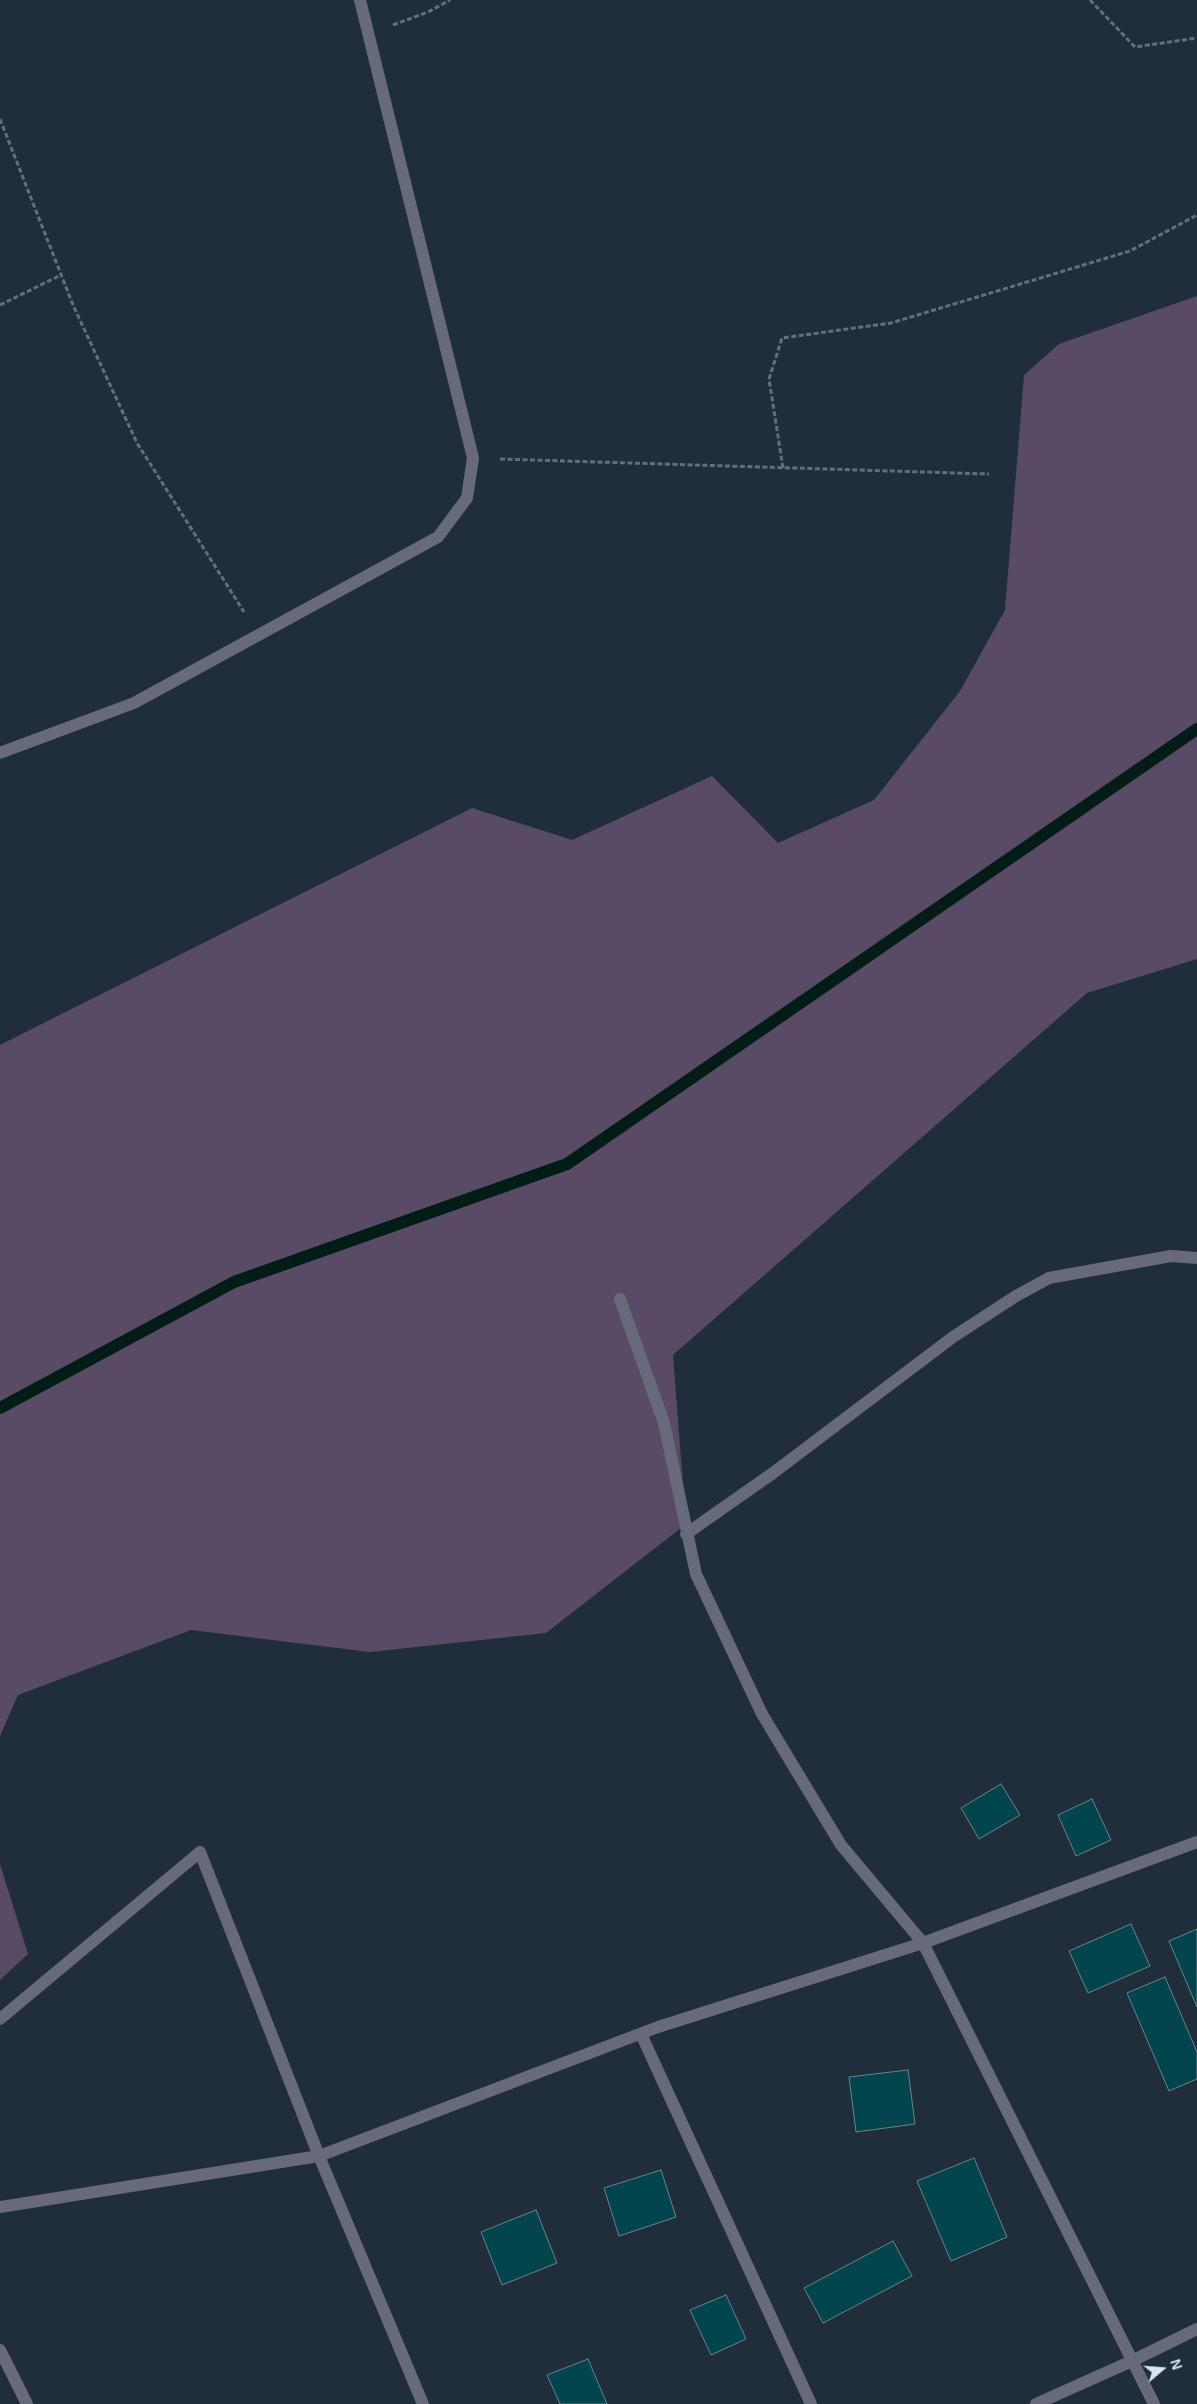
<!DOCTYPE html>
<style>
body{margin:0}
#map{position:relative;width:1197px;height:2404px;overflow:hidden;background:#1f2e3a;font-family:Helvetica,sans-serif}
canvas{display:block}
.north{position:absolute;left:1137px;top:2344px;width:50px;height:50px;-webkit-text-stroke:4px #1f2e3a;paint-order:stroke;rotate:72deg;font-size:14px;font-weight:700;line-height:20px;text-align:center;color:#dbe4ec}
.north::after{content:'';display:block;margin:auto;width:18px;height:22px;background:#dbe4ec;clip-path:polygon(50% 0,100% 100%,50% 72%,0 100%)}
</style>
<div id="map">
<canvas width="1197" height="2404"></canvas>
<div class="north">N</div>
</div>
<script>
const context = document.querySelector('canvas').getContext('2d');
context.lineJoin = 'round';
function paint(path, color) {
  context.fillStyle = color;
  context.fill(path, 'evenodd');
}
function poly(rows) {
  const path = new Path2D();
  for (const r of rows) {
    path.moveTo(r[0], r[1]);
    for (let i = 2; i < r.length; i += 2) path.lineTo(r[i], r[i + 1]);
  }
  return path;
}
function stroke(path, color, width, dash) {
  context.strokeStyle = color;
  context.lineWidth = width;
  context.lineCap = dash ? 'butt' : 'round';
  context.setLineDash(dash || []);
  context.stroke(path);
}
paint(poly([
 [1197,296,1197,959,1087,993,673,1355,686,1524,546,1633,370,1652,191,1630,18,1695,0,1736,0,1045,472,808,572,840,712,776,778,843,874,800,960,691,1005,610,1024,375,1059,344],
 [0,1864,28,1954,0,1980]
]), '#594a66');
stroke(poly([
 [0,1408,234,1282,567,1164,1197,729]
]), '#021d16', 12);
const building = poly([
 [1001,1784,1020,1815,979,1839,961,1808,1001,1784],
 [1092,1799,1111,1840,1076,1856,1058,1815,1092,1799],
 [1131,1924,1150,1966,1088,1993,1069,1951,1131,1924],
 [1197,1929,1197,2007,1169,1941,1197,1929],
 [1165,1977,1197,2052,1197,2079,1169,2091,1127,1993,1165,1977],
 [908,2070,915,2124,856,2132,849,2077,908,2070],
 [974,2158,1007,2237,951,2261,917,2181,974,2158],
 [661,2170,676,2217,619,2236,604,2188,661,2170],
 [536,2210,557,2263,502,2285,481,2232,536,2210],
 [893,2241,912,2276,823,2323,804,2288,893,2241],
 [726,2295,746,2339,711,2355,690,2310,726,2295],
 [588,2359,607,2404,560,2404,547,2375,588,2359]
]);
paint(building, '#02454d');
stroke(building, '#6b8487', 1);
stroke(poly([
 [1090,0,1135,47,1197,38],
 [393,25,428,12,450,0],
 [0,119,73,305,137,443,244,612],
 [0,305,61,275],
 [500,459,989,474],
 [783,468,769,379,782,338,891,323,1130,251,1197,215]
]), '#63707a', 3, [5, 2.5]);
stroke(poly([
 [620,1299,664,1423,696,1574,762,1714,841,1845,923,1943,1154,2404],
 [686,1534,773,1473,953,1337,1016,1296,1049,1278,1171,1256,1197,1258],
 [0,2019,200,1852,319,2156,423,2404],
 [641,2034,811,2404],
 [0,2207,319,2156,658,2027,923,1943,1197,1842],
 [0,2350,27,2404],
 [1036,2404,1132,2361,1197,2329]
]), '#666a7b', 12);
stroke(poly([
 [0,753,134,703,438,537,467,498,473,458,360,0]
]), '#666a7b', 12);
</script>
